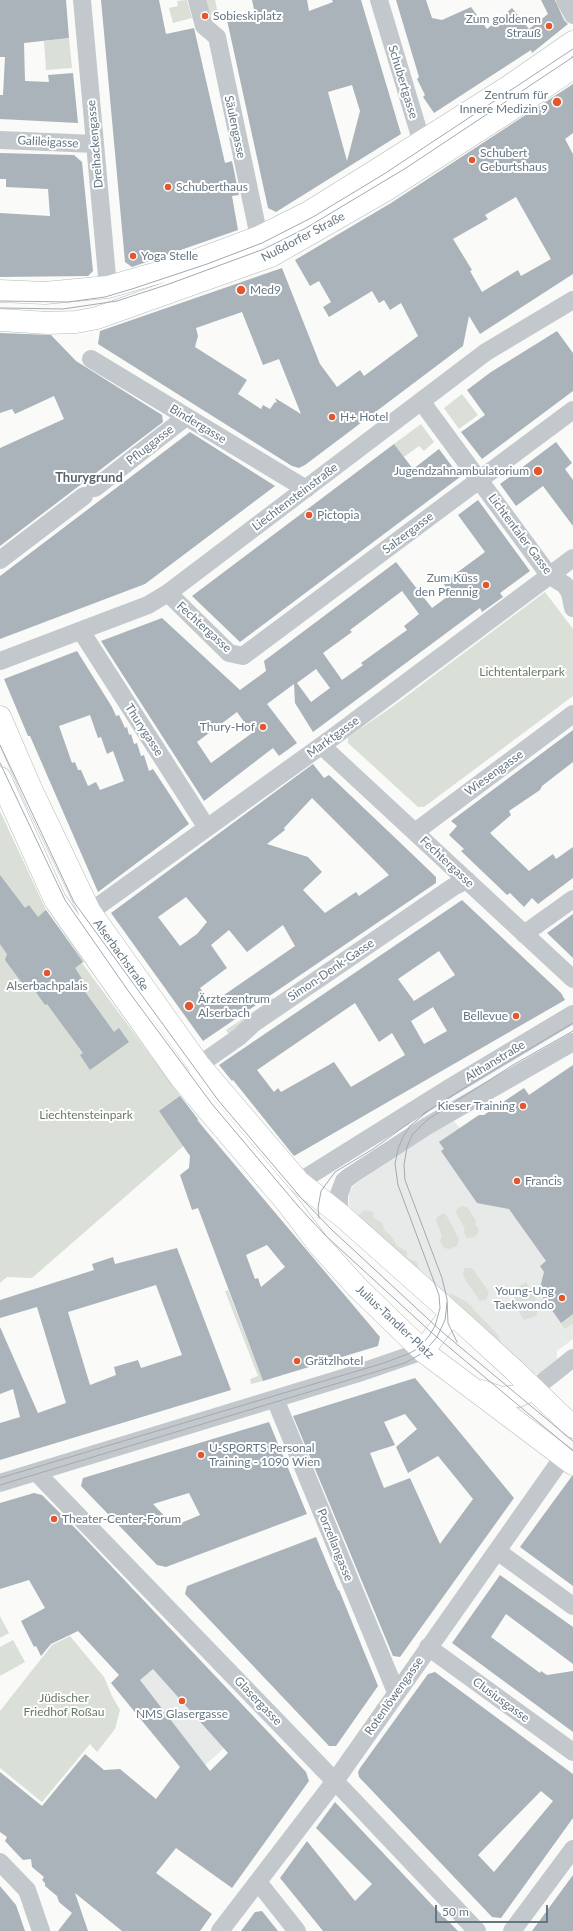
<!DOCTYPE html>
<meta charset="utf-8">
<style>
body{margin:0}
#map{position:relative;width:573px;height:1931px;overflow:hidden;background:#fafaf8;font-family:Lato,sans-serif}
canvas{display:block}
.scale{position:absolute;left:435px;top:1905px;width:113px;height:18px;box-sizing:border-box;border:2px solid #657683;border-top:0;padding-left:5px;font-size:12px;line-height:14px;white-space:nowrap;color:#657683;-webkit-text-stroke:3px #fff;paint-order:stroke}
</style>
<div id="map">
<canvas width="573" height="1931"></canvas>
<div class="scale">50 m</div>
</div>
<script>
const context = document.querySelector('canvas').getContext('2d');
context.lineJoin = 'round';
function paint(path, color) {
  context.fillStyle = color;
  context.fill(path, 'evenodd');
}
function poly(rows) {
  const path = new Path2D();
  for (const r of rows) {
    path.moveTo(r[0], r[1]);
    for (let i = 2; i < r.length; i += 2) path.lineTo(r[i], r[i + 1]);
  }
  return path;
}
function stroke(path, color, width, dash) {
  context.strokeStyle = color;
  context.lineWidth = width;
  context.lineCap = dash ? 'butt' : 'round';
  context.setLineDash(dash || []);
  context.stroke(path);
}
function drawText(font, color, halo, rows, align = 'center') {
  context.font = font + ' Lato,sans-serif';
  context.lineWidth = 4;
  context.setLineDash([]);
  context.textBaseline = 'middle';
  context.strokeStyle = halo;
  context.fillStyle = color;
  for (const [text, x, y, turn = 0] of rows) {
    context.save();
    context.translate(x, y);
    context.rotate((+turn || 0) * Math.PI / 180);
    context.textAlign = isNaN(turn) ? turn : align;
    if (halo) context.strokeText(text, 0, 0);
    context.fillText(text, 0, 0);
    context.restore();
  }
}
paint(poly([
 [573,1065,573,1339,557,1351,557,1359,539,1374,534,1374,356,1214,349,1206,349,1192,355,1184,450,1121,453,1120,460,1128,479,1115,484,1115,524,1088,529,1095],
 [169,1627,256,1719,190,1779,111,1683]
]), '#e8e9e9');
paint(poly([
 [187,0,192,18,173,23,169,8,178,6,177,1],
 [202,0,215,0,218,13,206,16],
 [69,38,72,68,46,70,44,41],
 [462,394,478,415,459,429,444,408],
 [421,424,434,442,424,451,419,446,404,457,394,444],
 [545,592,573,629,573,696,424,807,418,807,348,743,348,737,392,707],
 [0,811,46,910,84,961,82,963,204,1128,32,1278,7,1277,0,1283],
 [273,998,275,1002,230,1036,226,1030],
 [461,1206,467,1207,476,1221,475,1224,479,1230,475,1237,467,1238,464,1232,465,1229,456,1213,457,1209],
 [364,1210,373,1212,374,1218,382,1223,385,1231,392,1237,397,1246,407,1251,407,1258,417,1262,419,1269,416,1271,358,1216],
 [445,1213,459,1239,457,1246,449,1249,444,1248,440,1241,442,1235,436,1221,438,1216],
 [464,1268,472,1268,489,1292,486,1300,480,1301,463,1276],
 [526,1282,535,1296,539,1307,536,1316,524,1320,514,1304,514,1295,516,1293,516,1288],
 [228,1290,263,1381,251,1384,250,1379,258,1376,225,1291],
 [450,1293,467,1302,498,1335,501,1343,451,1301],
 [573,1314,573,1323,565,1329,561,1323],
 [0,1616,9,1633,0,1638],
 [70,1636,104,1677,112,1696,120,1710,115,1729,97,1752,90,1744,42,1802,0,1768,0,1711,52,1645],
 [13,1640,25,1662,0,1676,0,1647]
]), '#dadfd7');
paint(poly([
 [0,0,66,0,69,38,24,43,25,81,49,82,48,75,73,73,78,123,0,119,0,95,3,95,5,57,0,57],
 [101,0,159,0,166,34,194,28,225,163,232,161,239,195,232,196,238,230,132,267,125,262],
 [252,0,307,0,309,11,333,2,332,0,361,0,401,134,276,212,268,208,227,20,255,14],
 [352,85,360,111,347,161,328,92],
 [396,0,426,0,432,18,442,20,471,7,487,29,512,8,529,29,548,14,541,0,555,0,564,20,568,24,532,53,531,50,434,113,423,97,425,95,417,79,419,77],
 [573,84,573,133,565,139,573,154,573,274,480,334,469,316,463,346,305,465,299,468,292,466,98,344,100,331,282,268,320,364,337,387,360,370,364,376,418,336,401,303,390,310,384,300,379,303,372,291,329,317,323,307,331,302,319,281,310,286,295,260,391,203],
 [516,197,551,259,521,276,518,270,482,292,470,271,472,270,453,239,488,219,485,215],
 [242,312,263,365,279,359,301,414,275,398,277,403,275,402,270,409,263,405,261,409,238,394,247,380,195,347,198,336,196,328],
 [0,153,74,155,82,162,93,271,88,276,0,277,0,213,50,216,48,189,6,187,6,179,0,179],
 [557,331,573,353,573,391,482,459,461,432,485,415,467,390,491,372],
 [0,333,51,335,76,361,162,415,163,422,0,546,0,448,64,419,54,396,15,414,12,409,0,413],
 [190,432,275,486,145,584,0,639,0,576],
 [556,442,572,463,565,469,573,480,573,526,543,486,516,506,500,484],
 [394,444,413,469,439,449,460,477,240,642,192,596],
 [478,500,530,571,500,593,503,597,482,612,480,608,313,732,295,703,294,684,267,704,297,743,279,756,273,748,204,801,101,641,162,618,240,690,266,671,264,661,396,562,432,608,451,594,443,583,485,552,458,515],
 [402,591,419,614,404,626,407,630,361,663,363,665,342,680,323,653,352,632,350,630],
 [316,669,330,688,311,702,297,683],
 [237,712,252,733,211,763,197,742],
 [77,651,112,707,116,716,119,715,125,728,127,727,129,735,131,734,134,744,137,743,141,756,144,755,149,771,153,769,189,824,98,892,30,736,28,736,4,679],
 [90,715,98,738,101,737,107,754,113,751,124,781,100,790,96,782,88,786,81,770,78,770,75,762,72,763,59,726],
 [573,730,573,762,542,786,540,790,509,811,511,815,490,833,529,871,553,854,556,859,573,847,573,878,538,904,532,898,524,907,510,893,507,895,461,851,464,849,449,835,457,826,451,821],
 [313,764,324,778,329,775,410,852,436,877,436,883,203,1041,111,913],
 [312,798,389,875,359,896,356,892,325,913,303,890,322,872,308,857,267,844,285,830,284,828],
 [186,897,207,922,197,934,180,946,158,917],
 [283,925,295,946,211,1004,200,988,227,968,211,945,229,930,247,952],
 [0,875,25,908,29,905,38,917,46,910,83,962,75,968,82,979,78,982,114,1032,119,1028,129,1042,90,1070,80,1055,83,1053,47,1004,45,1005,30,984,22,983,5,960,7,954,0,944],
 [462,900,561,993,565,1000,294,1156,233,1080,232,1081,219,1065],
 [439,951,455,975,414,1001,398,979],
 [355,1003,379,1042,392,1033,405,1055,351,1087,334,1062,281,1092,278,1088,274,1092,257,1070],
 [433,1007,447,1031,424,1044,411,1021],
 [573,914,573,958,547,933],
 [573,1065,573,1314,561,1323,539,1292,544,1272,540,1266,546,1261,509,1209,477,1203,441,1151,444,1149,439,1142,479,1115,484,1115,524,1088,529,1095],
 [180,1096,198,1119,197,1120,380,1337,378,1346,263,1381,198,1208,192,1210,180,1175,189,1168,190,1156,159,1111],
 [267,1245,285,1267,261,1287,258,1278,255,1279,246,1255],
 [177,1248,231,1390,0,1460,0,1423,20,1417,13,1389,0,1394,0,1327,38,1413,66,1403,37,1307,0,1318,0,1300,94,1270,92,1264,113,1257,115,1264],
 [156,1285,182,1355,141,1368,138,1360,114,1367,116,1375,90,1385,68,1312],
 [415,1378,514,1498,400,1657,393,1656,293,1416],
 [405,1414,417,1429,396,1447,408,1473,438,1456,473,1499,440,1544,410,1478,384,1488,370,1453,395,1445,384,1422],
 [269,1422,307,1514,166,1567,157,1565,81,1486,83,1478],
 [189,1493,200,1515,174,1526,153,1504],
 [572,1476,573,1476,573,1586,520,1547],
 [34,1493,42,1495,78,1531,306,1772,309,1781,232,1888,176,1848,156,1873,212,1914,200,1931,122,1931,75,1893,88,1931,58,1931,72,1913,59,1902,57,1896,45,1886,45,1883,42,1880,44,1877,32,1867,31,1859,23,1860,19,1856,5,1841,7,1837,0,1832,0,1772,42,1806,85,1754,104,1770,120,1769,156,1799,180,1767,111,1683,119,1675,78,1631,51,1644,41,1656,36,1646,34,1647,21,1621,45,1608,29,1580,0,1589,0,1503],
 [153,1669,228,1753,210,1771,140,1680],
 [316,1537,338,1590,339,1590,378,1686,336,1746,329,1746,185,1594,187,1586],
 [500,1575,573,1627,573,1664,506,1614,491,1637,540,1673,541,1671,547,1675,573,1671,573,1732,452,1643],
 [435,1672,573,1774,573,1818,501,1918,492,1917,359,1777,358,1772,360,1768,428,1674],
 [541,1791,553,1801,494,1872,478,1855],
 [335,1802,434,1907,458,1931,323,1931,280,1878,307,1841,355,1901,372,1884,316,1828],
 [573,1875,573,1931,532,1931,551,1905],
 [0,1886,16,1905,25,1931,0,1931],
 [262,1911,278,1931,241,1931,255,1912]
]), '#aab3b9');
const major = poly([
 [0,291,45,293,108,287,178,267,259,237,309,212,375,171,508,87,573,42],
 [0,320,48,323,76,322,97,318,271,256,386,190,515,107,573,68],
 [0,717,32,791,90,912,199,1065,299,1182,342,1216,468,1328,514,1370,573,1427],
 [0,778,55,900,180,1077,288,1204,319,1245,357,1287,424,1352,573,1464],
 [423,1351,451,1314],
 [482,1391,501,1398,518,1396,534,1389]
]);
stroke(major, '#b5babe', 23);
stroke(poly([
 [82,0,108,287],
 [197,0,204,26,217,37,259,237,264,249],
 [379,0,425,153],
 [565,0,573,15],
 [0,140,95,144],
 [91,359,306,489],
 [421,401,549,575,565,585,570,593,573,608],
 [95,488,186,417],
 [0,560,84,496],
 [168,593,229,653,243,656,573,410],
 [81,631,207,828],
 [0,661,148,605,168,593,486,352,573,300],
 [322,746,573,979],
 [415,832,573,714],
 [90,912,332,738,573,558],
 [524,934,573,899],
 [199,1065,239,1037,254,1023,453,887,467,880],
 [299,1182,451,1087,573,1014],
 [342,1216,339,1206,339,1194,344,1181,350,1176,427,1126,573,1042],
 [534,1389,573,1358],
 [275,1399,396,1692],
 [36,1472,353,1800,477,1931],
 [0,1483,359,1373,423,1351],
 [497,1551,573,1606],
 [428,1647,573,1752],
 [0,1862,27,1890,41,1931],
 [258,1882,297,1931],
 [220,1931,335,1781,563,1457],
 [512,1931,573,1849]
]), '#c3c8cc', 18);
stroke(major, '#fff', 22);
stroke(poly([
 [0,301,68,302,105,297,132,289,207,264,262,243,313,217,384,174,573,49],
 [0,308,63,309,117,301,169,284,264,249,306,228,406,168,573,57],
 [0,745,74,902,218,1100,302,1199,331,1229,441,1331,573,1441],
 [0,763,65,900,129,992,212,1104,298,1206,326,1236,432,1333,573,1451],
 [423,1114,477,1080,573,1023],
 [319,1218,318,1208,321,1191,335,1172,373,1149,409,1123],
 [457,1342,448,1323,447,1299,442,1278,405,1180,404,1165,407,1147,412,1135,427,1120,513,1065,573,1031],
 [0,1478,384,1363,408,1354,419,1348,429,1336,435,1326,440,1308,439,1295,398,1185,395,1164,398,1149,403,1137,410,1126,428,1111],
 [0,1485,405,1363,424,1352,437,1337,445,1320,447,1303]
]), '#a2aab0', 1);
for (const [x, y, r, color] of [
 [205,16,4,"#e4572e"],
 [549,26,4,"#e4572e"],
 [557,102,5,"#e4572e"],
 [472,160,4,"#e4572e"],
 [168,187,4,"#e4572e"],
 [133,256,4,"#e4572e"],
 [241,290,5,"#e4572e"],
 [332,417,4,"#e4572e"],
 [538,471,5,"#e4572e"],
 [309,515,4,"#e4572e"],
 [486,585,4,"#e4572e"],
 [263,727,4,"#e4572e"],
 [47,973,4,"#e4572e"],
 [189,1006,5,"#e4572e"],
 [516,1016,4,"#e4572e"],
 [523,1106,4,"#e4572e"],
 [517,1181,4,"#e4572e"],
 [562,1298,4,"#e4572e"],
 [297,1361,4,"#e4572e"],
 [201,1455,4,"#e4572e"],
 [54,1519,4,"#e4572e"],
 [182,1701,4,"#e4572e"]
]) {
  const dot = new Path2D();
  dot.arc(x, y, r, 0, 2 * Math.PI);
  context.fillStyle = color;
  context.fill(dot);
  stroke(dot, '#fff', 1.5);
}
drawText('12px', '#657683', '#fff', [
 ["Sobieskiplatz",213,16],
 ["Zum goldenen",541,19,"right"],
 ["Strauß",541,33,"right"],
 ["Zentrum für",548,95,"right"],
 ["Innere Medizin 9",548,109,"right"],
 ["Schubert",480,153],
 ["Geburtshaus",480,167],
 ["Schuberthaus",176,187],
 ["Yoga Stelle",141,256],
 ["Med9",250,290],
 ["H+ Hotel",340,417],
 ["Jugendzahnambulatorium",529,471,"right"],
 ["Pictopia",317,515],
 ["Zum Küss",478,578,"right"],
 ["den Pfennig",478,592,"right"],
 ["Thury-Hof",255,727,"right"],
 ["Alserbachpalais",47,986,"center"],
 ["Ärztezentrum",198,999],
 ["Alserbach",198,1013],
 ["Bellevue",508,1016,"right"],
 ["Kieser Training",515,1106,"right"],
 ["Francis",525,1181],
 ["Young-Ung",554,1291,"right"],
 ["Taekwondo",554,1305,"right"],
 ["Grätzlhotel",305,1361],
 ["U-SPORTS Personal",209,1448],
 ["Training - 1090 Wien",209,1462],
 ["Theater-Center-Forum",62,1519],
 ["NMS Glasergasse",182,1714,"center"]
], 'left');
drawText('12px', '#657683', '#fff', [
 ["Schubertgasse",403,82,73],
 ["Säulengasse",235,127,78],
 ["Galileigasse",48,142,3],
 ["Dreihackengasse",95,144,-95],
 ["Nußdorfer Straße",303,237,-28],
 ["Bindergasse",198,424,31],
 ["Pfluggasse",150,445,-38],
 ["Liechtensteinstraße",295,497,-37],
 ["Salzergasse",408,533,-37],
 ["Lichtentaler Gasse",520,534,53],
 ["Fechtergasse",204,627,42],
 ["Thurygasse",144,730,57],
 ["Marktgasse",333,737,-36],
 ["Wiesengasse",494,773,-36],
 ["Fechtergasse",447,862,43],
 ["Alserbachstraße",121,955,54],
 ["Simon-Denk-Gasse",331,970,-34],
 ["Althanstraße",495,1061,-31],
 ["Julius-Tandler-Platz",395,1322,43],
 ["Porzellangasse",335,1545,68],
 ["Rotenlöwengasse",394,1696,-55],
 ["Clusiusgasse",501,1700,36],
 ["Glasergasse",258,1701,46]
]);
drawText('12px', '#687a64', '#fff', [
 ["Lichtentalerpark",522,672],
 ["Liechtensteinpark",86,1115],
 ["Jüdischer",64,1698],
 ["Friedhof Roßau",64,1712]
]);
drawText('bold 13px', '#57646e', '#fff', [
 ["Thurygrund",89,478]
]);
</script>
